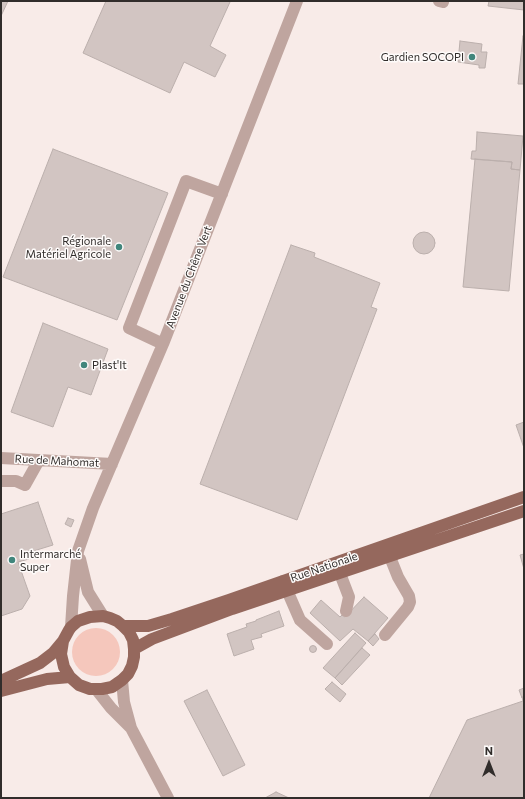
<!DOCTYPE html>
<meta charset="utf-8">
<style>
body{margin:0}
#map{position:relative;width:525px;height:799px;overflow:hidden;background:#f8ebe8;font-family:Commissioner,sans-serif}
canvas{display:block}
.frame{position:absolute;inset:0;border:2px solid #312d2b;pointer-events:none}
.north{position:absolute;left:469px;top:743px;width:40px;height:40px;-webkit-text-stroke:3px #fefbfa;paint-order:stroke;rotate:0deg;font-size:11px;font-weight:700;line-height:16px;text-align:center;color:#312d2b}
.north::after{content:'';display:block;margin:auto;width:14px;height:18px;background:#312d2b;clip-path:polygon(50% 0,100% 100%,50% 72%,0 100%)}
</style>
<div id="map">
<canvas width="525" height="799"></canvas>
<div class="frame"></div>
<div class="north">N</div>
</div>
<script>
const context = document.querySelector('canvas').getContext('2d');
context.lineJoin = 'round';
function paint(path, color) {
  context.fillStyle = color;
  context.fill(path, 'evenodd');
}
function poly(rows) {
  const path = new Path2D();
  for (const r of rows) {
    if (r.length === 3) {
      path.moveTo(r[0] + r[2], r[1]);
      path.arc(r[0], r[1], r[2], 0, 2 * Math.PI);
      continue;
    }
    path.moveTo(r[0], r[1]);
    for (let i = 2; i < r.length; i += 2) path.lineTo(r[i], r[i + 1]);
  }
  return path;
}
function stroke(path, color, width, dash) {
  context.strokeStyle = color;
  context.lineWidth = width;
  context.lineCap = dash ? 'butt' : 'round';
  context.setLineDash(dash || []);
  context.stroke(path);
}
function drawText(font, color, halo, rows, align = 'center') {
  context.font = font + ' Commissioner,sans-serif';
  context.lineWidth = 3;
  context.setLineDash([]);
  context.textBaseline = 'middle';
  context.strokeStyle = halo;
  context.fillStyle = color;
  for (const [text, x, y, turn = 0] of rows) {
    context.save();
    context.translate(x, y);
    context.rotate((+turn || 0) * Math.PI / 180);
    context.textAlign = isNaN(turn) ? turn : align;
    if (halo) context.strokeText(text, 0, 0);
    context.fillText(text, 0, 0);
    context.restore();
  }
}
paint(poly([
 [96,652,24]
]), '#f5c7bc');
const building = poly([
 [1,1,8,1,1,16,1,1],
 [106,1,227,1,230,2,210,46,226,55,215,77,184,62,170,93,83,53,106,1],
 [489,1,524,1,524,10,488,6,489,1],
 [523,36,524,36,524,84,518,84,523,36],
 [460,41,482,44,481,52,487,52,485,68,479,68,479,65,458,62,460,41],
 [477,132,523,136,520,170,511,169,512,162,471,159,472,151,476,151,477,132],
 [53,149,168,193,117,320,3,277,53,149],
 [475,159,512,162,511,169,520,170,509,291,463,287,475,159],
 [424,243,11],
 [291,245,315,253,314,257,380,283,371,307,377,309,297,520,200,484,291,245],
 [43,323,108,349,91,395,68,387,53,427,11,412,43,323],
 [524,422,524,448,516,425,524,422],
 [38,502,53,545,27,553,29,559,18,562,30,596,22,609,1,616,1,514,38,502],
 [68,518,74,520,71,527,65,524,68,518],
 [524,554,524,569,520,555,524,554],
 [364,597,388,618,368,641,353,629,340,641,310,613,321,600,340,617,342,615,345,617,364,597],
 [279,611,284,626,261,634,262,637,251,640,254,649,234,656,227,634,247,627,246,624,256,621,256,620,279,611],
 [355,633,366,643,335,678,323,668,355,633],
 [375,634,379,639,373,646,368,641,375,634],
 [313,649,3.5],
 [362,648,370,655,342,685,335,678,362,648],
 [332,682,346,694,340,702,325,689,332,682],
 [524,688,524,697,522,698,519,690,524,688],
 [207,690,245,765,223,776,184,701,207,690],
 [522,697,524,697,524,798,429,798,467,720,523,701,522,697],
 [276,792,289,798,265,798,276,792]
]);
paint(building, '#d2c5c2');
stroke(building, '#bbafac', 1);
stroke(poly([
 [439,1,443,2],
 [163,344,129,328,186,181,222,194],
 [1,458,112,464],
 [1,481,16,481,25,485,39,460],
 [80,559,88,592,103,616],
 [336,563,349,597,346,611],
 [283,581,300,620,327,644],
 [71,627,73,596,78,551,93,508,163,344,297,1],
 [385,635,408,607,410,602,409,596,398,577,386,547],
 [122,680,124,702,131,728,168,798],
 [96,689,111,708,130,727]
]), '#bfa59f', 12);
stroke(poly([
 [123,626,148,626,172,619,229,600,524,497],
 [134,649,152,639,232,609,524,511],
 [1,681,40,663,53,653,63,641,69,630,71,627,78,621,90,617,103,616,110,618,117,621,123,626,129,632,133,640,134,649,134,657,132,666,128,674,122,680,112,687,102,689,90,689,79,685,70,677,64,667,61,654,63,641],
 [1,691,47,679,70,677]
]), '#95685d', 12);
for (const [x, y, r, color] of [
 [472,57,4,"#40867c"],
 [119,247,4,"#40867c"],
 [84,365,4,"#40867c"],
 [12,560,4,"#40867c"]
]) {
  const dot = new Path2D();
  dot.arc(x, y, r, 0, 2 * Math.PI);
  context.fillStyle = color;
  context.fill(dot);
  stroke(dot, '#fefbfa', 1.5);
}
drawText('11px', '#312d2b', '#fefbfa', [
 ["Gardien SOCOPI",464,57],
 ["Régionale",111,241],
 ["Matériel Agricole",111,254],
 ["Plast'It",92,365,"left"],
 ["Intermarché",20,554,"left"],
 ["Super",20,567,"left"]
], 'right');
drawText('11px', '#312d2b', '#fefbfa', [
 ["Avenue du Chêne Vert",189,277,-69],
 ["Rue de Mahomat",57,461,3],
 ["Rue Nationale",324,567,-19]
]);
</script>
